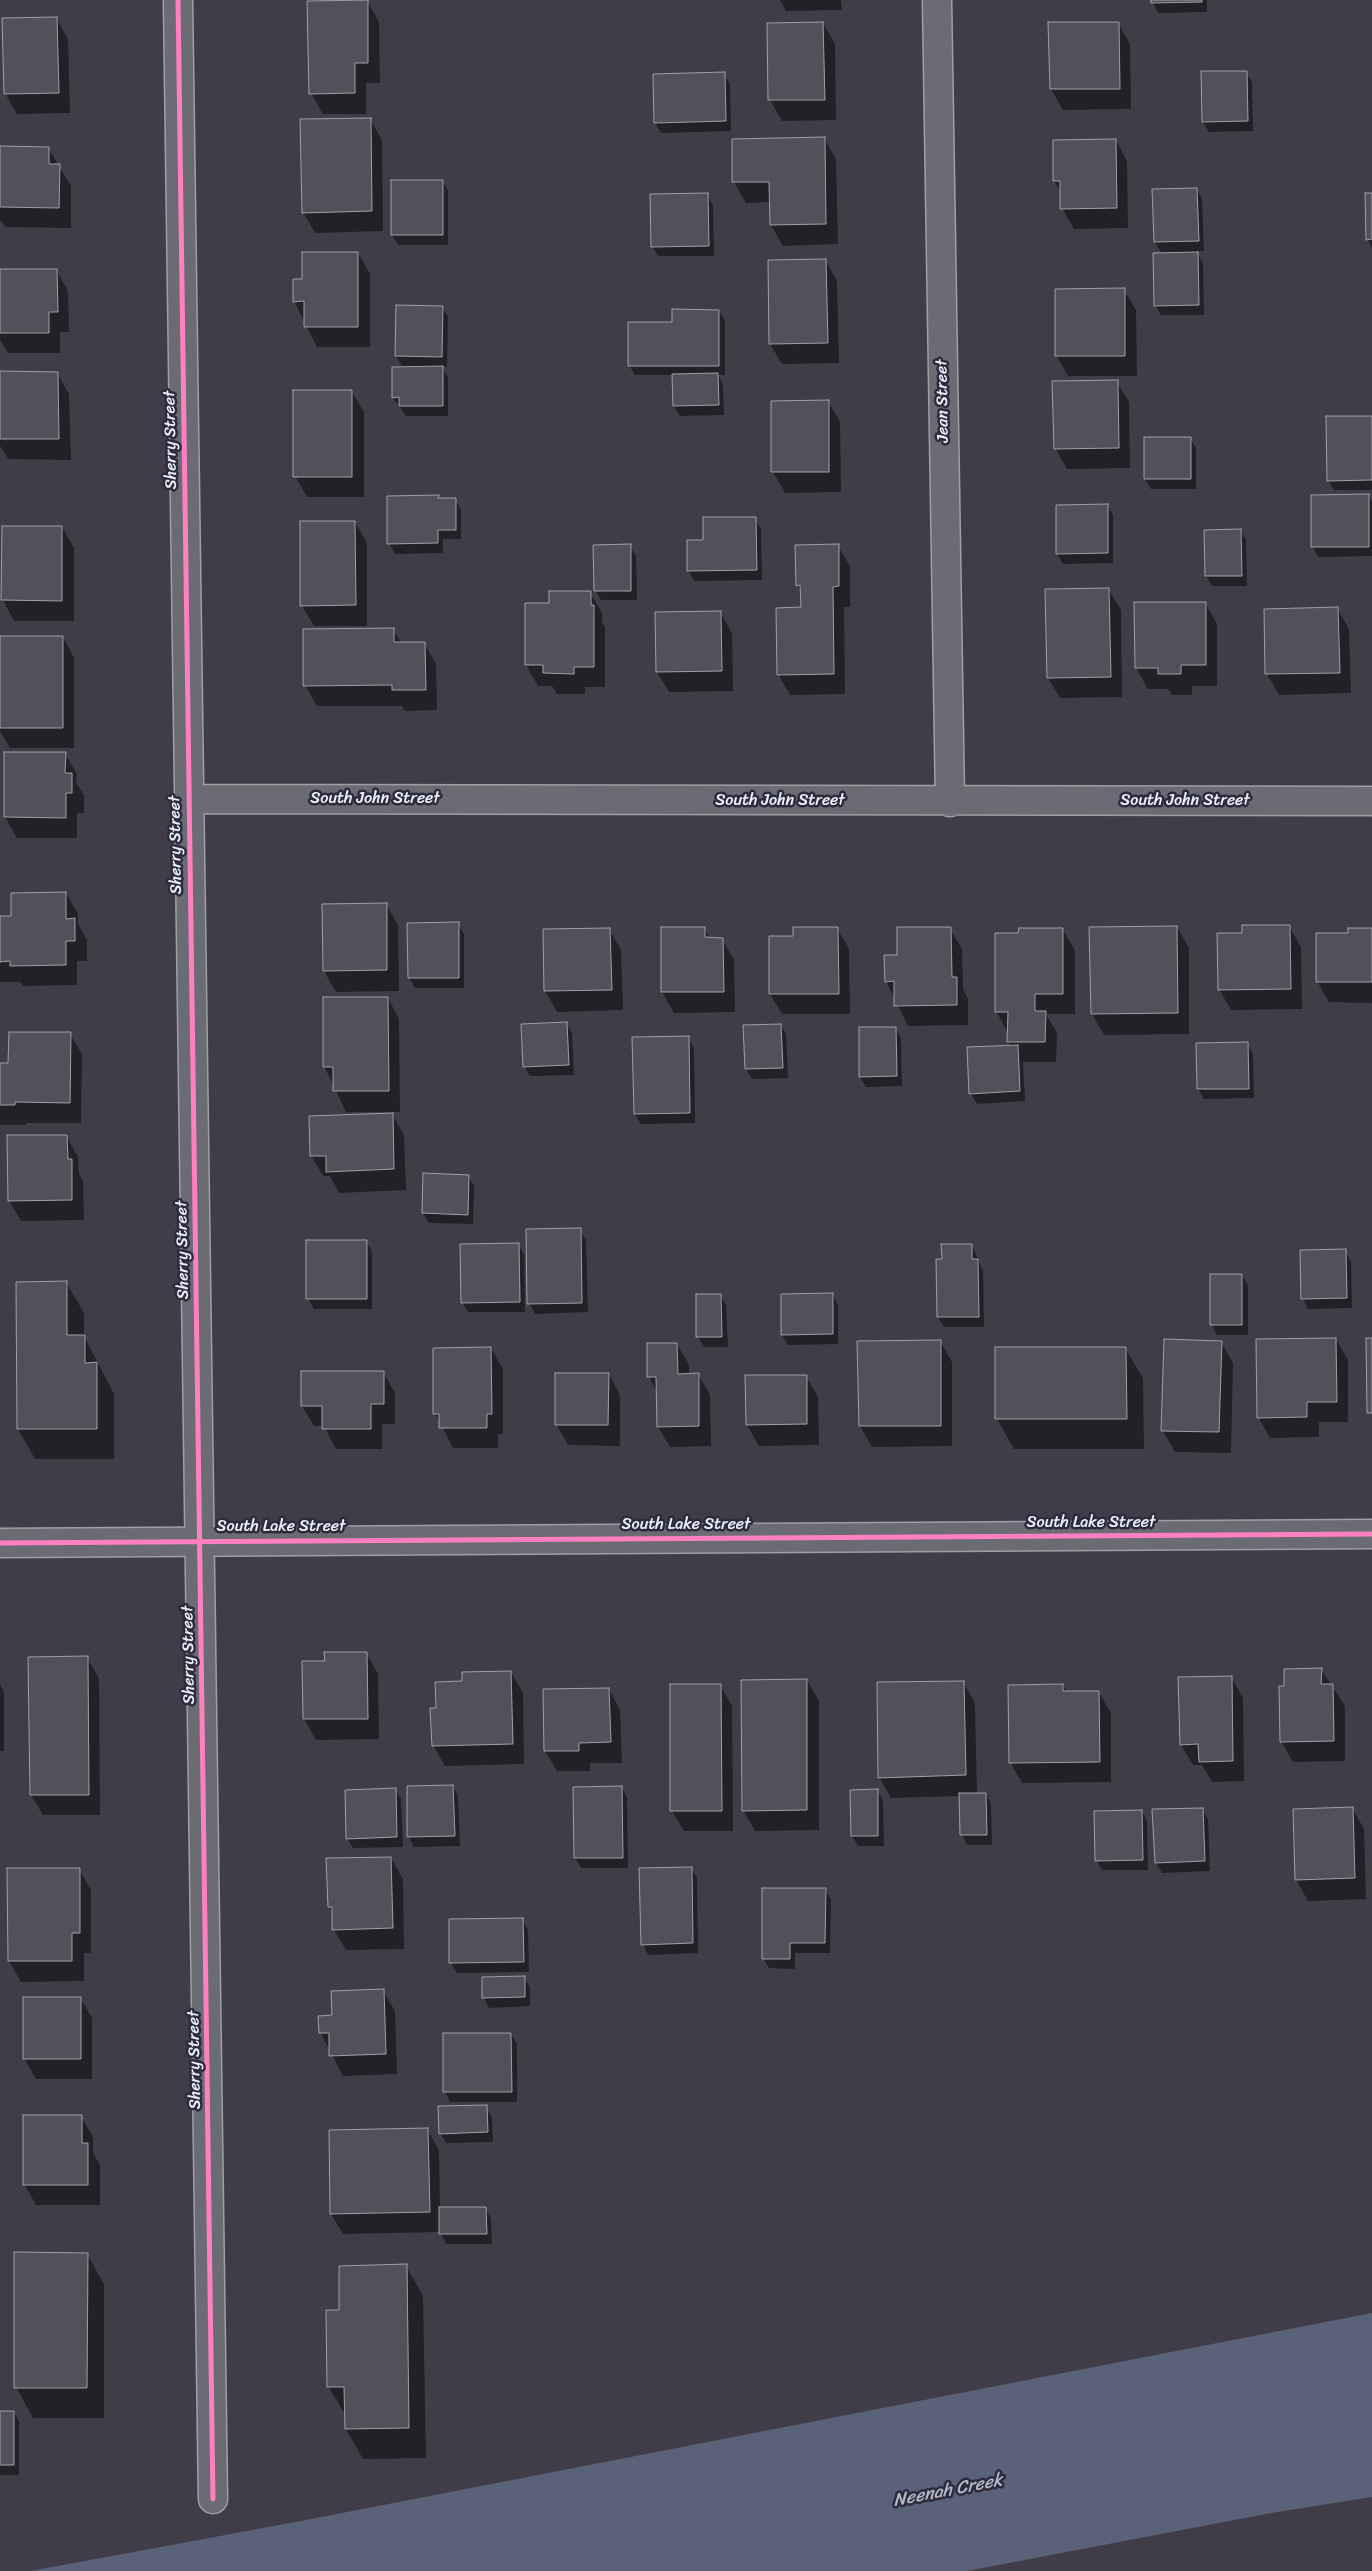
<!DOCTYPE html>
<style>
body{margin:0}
canvas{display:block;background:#403d48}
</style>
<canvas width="1372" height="2571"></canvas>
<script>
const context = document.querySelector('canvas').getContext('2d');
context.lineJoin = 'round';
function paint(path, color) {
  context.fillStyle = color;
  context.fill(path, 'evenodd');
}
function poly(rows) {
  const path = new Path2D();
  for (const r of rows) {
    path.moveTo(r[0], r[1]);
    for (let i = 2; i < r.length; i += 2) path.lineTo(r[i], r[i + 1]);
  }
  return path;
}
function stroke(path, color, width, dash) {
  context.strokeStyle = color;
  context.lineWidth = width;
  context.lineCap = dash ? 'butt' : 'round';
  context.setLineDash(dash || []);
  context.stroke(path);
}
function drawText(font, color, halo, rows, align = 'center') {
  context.font = font + ' Sriracha,sans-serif';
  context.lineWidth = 5;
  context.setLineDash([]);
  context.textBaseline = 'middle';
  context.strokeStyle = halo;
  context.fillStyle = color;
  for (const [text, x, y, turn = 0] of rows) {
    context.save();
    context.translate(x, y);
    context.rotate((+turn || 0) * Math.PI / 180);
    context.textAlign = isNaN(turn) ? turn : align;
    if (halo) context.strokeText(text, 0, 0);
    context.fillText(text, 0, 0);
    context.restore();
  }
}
paint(poly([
 [1372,2313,1372,2497,1271,2513,967,2571,31,2571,301,2521]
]), '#596279');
paint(poly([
 [780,0,841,0,842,10,786,11],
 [1152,0,1207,0,1207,12,1158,13],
 [367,1,379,22,380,83,366,83,366,114,323,114,311,93],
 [56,18,68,39,70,113,17,114,5,93],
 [823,23,835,44,836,120,782,121,770,100],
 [1118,23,1130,44,1131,109,1063,110,1051,89],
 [1246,72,1252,82,1253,131,1209,132,1203,122],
 [724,74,730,84,731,131,661,133,655,123,654,75],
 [370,119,382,140,383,231,315,233,303,212],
 [824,138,836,159,838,244,783,246,771,225,771,202,746,203,734,182],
 [1116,140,1127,161,1128,228,1074,229,1062,208,1062,194,1054,181],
 [0,147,48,148,71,186,71,228,5,227,0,220],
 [443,181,448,191,448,245,398,245,392,235],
 [1197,189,1202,199,1204,251,1196,251,1203,263,1204,315,1161,315,1155,305,1162,254,1155,242],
 [1372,194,1372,248,1367,239],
 [707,195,713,205,714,256,658,256,652,246],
 [358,253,370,274,370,347,317,347,294,301,303,280],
 [825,260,837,281,839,363,782,364,770,344],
 [0,270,56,270,68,291,69,332,60,332,60,353,8,353,0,340],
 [1124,290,1136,310,1137,376,1068,376,1056,355],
 [442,307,448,317,447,367,442,367,448,378,448,416,406,416,393,398,403,368,396,356],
 [719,311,725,321,725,375,718,375,723,385,724,415,680,416,674,406,673,375,635,375,629,365,673,323],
 [0,372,57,373,69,394,71,460,8,459,0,446],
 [1117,382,1129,402,1130,468,1067,469,1055,448],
 [352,392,364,412,364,497,307,497,295,476],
 [828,401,840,422,841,492,785,493,773,472],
 [1372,417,1372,490,1334,490,1328,480],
 [1145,438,1190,438,1196,448,1196,489,1151,489,1145,479],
 [1368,495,1372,502,1372,556,1318,557,1313,547],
 [438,497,440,499,455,499,461,510,461,539,443,539,443,553,395,554,389,543],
 [1107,505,1113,515,1113,563,1063,564,1057,554],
 [755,519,761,529,762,580,694,581,688,570,704,541],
 [355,522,367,543,367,626,314,626,302,606],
 [3,527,62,527,74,548,74,621,14,621,3,600],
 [1240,530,1246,540,1247,586,1212,586,1206,576],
 [630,546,636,556,637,600,601,600,595,590],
 [838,546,850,566,850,607,844,607,845,694,790,695,778,674,802,608,802,594,797,585],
 [1109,590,1121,610,1122,697,1060,698,1048,678],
 [590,592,602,613,602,622,605,627,605,687,585,687,585,694,557,694,552,686,538,686,526,665,526,604,550,605],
 [1205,603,1217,624,1217,686,1192,686,1192,695,1172,695,1168,689,1148,689,1136,668],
 [1337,608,1349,629,1351,693,1279,695,1267,674],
 [720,612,732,633,733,691,669,692,657,672],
 [393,629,401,643,424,643,436,664,437,710,405,711,402,706,317,706,305,685],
 [0,637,63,637,74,658,74,748,10,748,0,731],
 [65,754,77,774,76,783,84,795,84,813,77,813,77,838,17,838,5,817],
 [66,893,78,914,78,924,87,940,87,961,77,961,77,985,23,986,20,982,0,982,0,917,12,917],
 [386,904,398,925,399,991,336,992,324,971,324,905],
 [458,924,464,934,464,988,415,988,409,978],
 [1289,926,1301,947,1302,1009,1231,1010,1219,989,1243,935],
 [1177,927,1189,948,1189,1034,1104,1035,1092,1014],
 [704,928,710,939,722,939,734,960,735,1012,674,1013,662,992],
 [837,928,849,949,850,1014,782,1014,770,994,794,937],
 [609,929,621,950,623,1010,557,1012,545,991],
 [950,929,962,949,963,989,968,999,968,1025,908,1026,886,981,898,956],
 [1372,929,1372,1003,1329,1002,1317,981,1349,934],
 [1063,930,1075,950,1075,1014,1046,1014,1057,1033,1056,1062,1023,1062,1025,1101,977,1104,971,1094,1011,1047,1008,1041,1008,1033,996,1011],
 [388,998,399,1019,400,1112,346,1112,324,1066],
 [566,1023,572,1033,574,1075,530,1076,524,1066],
 [781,1025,786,1035,788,1078,752,1079,746,1069],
 [895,1028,901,1038,902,1086,866,1087,860,1077],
 [70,1034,82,1054,81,1123,26,1123,26,1125,0,1125,0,1064,9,1065],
 [688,1038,694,1048,695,1123,641,1124,635,1114,633,1039],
 [1247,1044,1253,1054,1254,1098,1204,1099,1198,1089],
 [392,1114,404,1135,406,1190,339,1193,330,1176,323,1176,311,1155],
 [66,1136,78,1157,79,1174,83,1181,84,1220,21,1221,9,1200],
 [424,1175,468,1176,474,1186,473,1224,429,1223,423,1213],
 [580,1230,586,1240,588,1312,535,1314,529,1303],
 [366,1241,372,1251,372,1309,314,1309,308,1298],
 [518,1244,524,1255,525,1312,468,1312,462,1302],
 [972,1245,983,1271,984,1327,944,1327,938,1317,937,1260,943,1260],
 [1345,1251,1351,1261,1352,1308,1308,1309,1303,1299,1301,1252],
 [1242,1275,1248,1285,1248,1335,1217,1335,1212,1325],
 [66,1282,84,1313,84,1336,114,1394,114,1459,35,1459,18,1429],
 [720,1295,726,1305,728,1347,704,1347,698,1337],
 [833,1295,838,1305,838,1344,788,1345,782,1335],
 [1336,1339,1348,1360,1348,1422,1319,1422,1319,1437,1270,1438,1258,1417],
 [940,1341,952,1362,952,1446,872,1447,860,1426,858,1342],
 [1165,1341,1221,1342,1233,1363,1231,1453,1175,1452,1163,1431],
 [677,1344,689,1365,689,1375,698,1374,710,1395,711,1446,670,1447,658,1427,657,1392,649,1377,648,1345],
 [491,1348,503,1369,503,1434,498,1434,498,1448,453,1448,435,1413],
 [1125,1348,1143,1378,1144,1449,1014,1449,997,1419],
 [383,1372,395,1393,395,1424,382,1424,382,1449,336,1449,324,1426,314,1426,302,1406],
 [609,1374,620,1395,620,1446,568,1445,556,1424],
 [747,1376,806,1376,818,1397,819,1445,759,1446,747,1425],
 [366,1653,378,1674,379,1739,316,1740,304,1719,326,1663],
 [87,1658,99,1678,100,1815,43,1815,31,1795],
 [1321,1669,1345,1706,1345,1761,1293,1762,1281,1741,1285,1687],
 [511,1672,523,1693,524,1764,445,1766,433,1745,437,1709,464,1682],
 [1231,1677,1243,1698,1244,1781,1212,1782,1202,1765,1193,1765,1181,1745],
 [807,1680,819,1701,819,1830,755,1831,743,1810],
 [963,1682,975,1703,977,1794,986,1794,991,1804,992,1845,967,1845,962,1834,961,1796,891,1798,879,1777],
 [0,1684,4,1692,4,1751,0,1751],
 [720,1685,732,1706,733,1831,684,1831,672,1811],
 [1063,1685,1067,1692,1099,1692,1111,1713,1111,1782,1022,1783,1010,1762],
 [609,1689,620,1710,622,1763,590,1763,590,1771,557,1771,545,1751],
 [453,1786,458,1796,460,1846,414,1847,409,1837],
 [622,1788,627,1798,628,1868,581,1868,575,1858,574,1789],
 [395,1789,401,1799,403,1847,353,1848,347,1838],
 [877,1790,883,1800,884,1846,858,1846,852,1836,851,1791],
 [1352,1808,1364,1829,1366,1899,1308,1901,1296,1880,1294,1810],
 [1202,1809,1208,1819,1210,1871,1162,1873,1156,1863,1154,1811],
 [1142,1811,1147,1821,1148,1870,1102,1870,1096,1860],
 [391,1858,403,1879,404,1949,346,1950,334,1930,333,1914,329,1906],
 [691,1868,697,1878,698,1953,648,1955,643,1944],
 [79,1869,91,1890,91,1953,84,1953,84,1981,21,1982,9,1961],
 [825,1889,831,1900,830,1953,795,1953,795,1969,769,1968,763,1958],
 [522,1920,528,1930,529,1972,457,1973,451,1963],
 [524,1977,530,1987,530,2006,489,2008,484,1998],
 [383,1991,395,2011,397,2074,343,2076,320,2032,333,2016],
 [80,1998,92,2018,92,2079,36,2079,24,2058],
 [511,2034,517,2044,517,2102,450,2102,445,2092],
 [486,2107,492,2117,493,2142,446,2143,440,2133],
 [81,2116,93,2137,93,2153,100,2165,100,2205,36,2205,24,2184],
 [427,2129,439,2150,440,2208,485,2208,491,2218,492,2244,446,2244,440,2232,343,2234,331,2214],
 [87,2254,104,2284,104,2418,33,2418,16,2387],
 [406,2266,423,2296,426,2458,363,2459,346,2429,346,2416,328,2386,341,2311],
 [0,2412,14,2412,19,2422,19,2475,0,2475]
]), '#0007');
const building = poly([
 [368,0,368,63,355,63,355,93,309,94,307,1,368,0],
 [1151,0,1202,0,1202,2,1151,3,1151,0],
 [57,17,59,93,4,94,2,18,57,17],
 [823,22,825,100,768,100,767,23,823,22],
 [1048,22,1119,22,1120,89,1050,89,1048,22],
 [1201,71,1247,71,1248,121,1202,122,1201,71],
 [725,72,726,121,654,123,653,74,725,72],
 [371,118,372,211,302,213,300,119,371,118],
 [825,137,826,224,770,225,769,182,732,182,732,139,825,137],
 [1116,139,1117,208,1060,209,1060,181,1053,181,1053,140,1116,139],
 [0,146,49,147,49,164,60,164,59,208,0,207,0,146],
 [391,180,443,180,443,235,391,235,391,180],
 [1197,188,1199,241,1154,242,1152,189,1197,188],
 [708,193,709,246,651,247,650,194,708,193],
 [1365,193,1372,193,1372,239,1366,240,1365,193],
 [302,252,358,252,358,327,304,327,304,301,293,302,293,279,302,279,302,252],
 [1198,252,1199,305,1154,306,1153,253,1198,252],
 [826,259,828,343,769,344,768,260,826,259],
 [0,269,57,269,58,312,49,312,49,333,0,333,0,269],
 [1125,288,1125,356,1055,356,1055,289,1125,288],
 [396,305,443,306,442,357,395,356,396,305],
 [672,309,719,310,719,366,628,366,628,322,672,322,672,309],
 [443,366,443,406,399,406,399,397,392,398,392,367,443,366],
 [0,371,58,372,59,439,0,439,0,371],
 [718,373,719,405,673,406,672,374,718,373],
 [1118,380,1119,448,1054,449,1052,381,1118,380],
 [293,390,352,390,352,477,293,477,293,390],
 [829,400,829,472,771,472,771,401,829,400],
 [1326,416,1372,416,1372,480,1327,481,1326,416],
 [1144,437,1191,437,1191,479,1144,479,1144,437],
 [1369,494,1369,547,1311,547,1311,495,1369,494],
 [439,495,438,498,456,498,456,530,438,530,438,543,387,544,387,496,439,495],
 [1108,504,1108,553,1056,554,1056,505,1108,504],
 [703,517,756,517,757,570,687,571,687,540,703,540,703,517],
 [300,521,355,521,356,605,300,606,300,521],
 [2,526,62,526,62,601,1,600,2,526],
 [1241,529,1242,576,1205,576,1204,530,1241,529],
 [631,544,631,591,594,591,593,545,631,544],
 [839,544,839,586,833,587,834,674,777,675,776,608,801,607,800,585,796,586,795,545,839,544],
 [1109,588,1111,677,1047,678,1045,589,1109,588],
 [549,591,591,591,591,605,594,605,594,667,574,667,574,674,543,673,543,665,525,665,525,603,549,603,549,591],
 [1134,602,1206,602,1206,665,1181,665,1181,674,1158,674,1158,668,1135,668,1134,602],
 [1338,607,1340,673,1265,674,1264,609,1338,607],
 [721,611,722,671,656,672,655,612,721,611],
 [394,628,394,642,425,642,426,690,392,690,392,685,303,686,303,629,394,628],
 [0,636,63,636,63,728,0,728,0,636],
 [4,752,66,752,65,773,72,773,72,793,66,793,66,818,4,817,4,752],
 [66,892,66,919,75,918,75,941,66,941,66,965,10,966,10,961,0,962,0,916,11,916,11,893,66,892],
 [387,903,387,970,323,971,322,904,387,903],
 [459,922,459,978,408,978,407,923,459,922],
 [1242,925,1290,925,1291,989,1218,990,1217,933,1242,933,1242,925],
 [1177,926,1178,1013,1091,1014,1089,927,1177,926],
 [661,927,705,927,705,937,723,938,724,992,661,992,661,927],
 [793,927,838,927,839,994,769,994,769,936,793,936,793,927],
 [897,927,951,927,952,977,957,977,957,1005,894,1006,894,981,885,982,884,955,897,955,897,927],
 [610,928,612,990,544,991,543,929,610,928],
 [1019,928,1063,928,1063,994,1035,994,1035,1011,1046,1011,1045,1042,1007,1042,1008,1012,995,1012,995,933,1018,933,1019,928],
 [1348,928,1372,928,1372,982,1316,982,1316,933,1348,933,1348,928],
 [323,997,388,997,389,1091,333,1091,333,1067,323,1067,323,997],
 [567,1022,569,1065,523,1067,521,1024,567,1022],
 [781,1024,783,1068,745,1069,743,1025,781,1024],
 [859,1027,896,1027,897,1076,859,1077,859,1027],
 [9,1032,71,1032,70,1103,15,1102,15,1105,0,1105,0,1063,8,1063,9,1032],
 [689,1036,690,1113,634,1114,632,1037,689,1036],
 [1248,1042,1249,1089,1197,1089,1196,1043,1248,1042],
 [1018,1045,1020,1091,969,1094,967,1047,1018,1045],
 [393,1113,394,1169,326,1172,326,1156,310,1156,309,1116,393,1113],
 [7,1135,67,1135,68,1159,72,1159,72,1200,8,1201,7,1135],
 [423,1173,469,1175,468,1215,422,1213,423,1173],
 [581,1228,582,1303,527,1304,526,1229,581,1228],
 [306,1240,367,1240,367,1299,306,1299,306,1240],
 [519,1243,520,1302,461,1303,460,1244,519,1243],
 [941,1244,972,1244,972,1259,978,1259,979,1317,937,1317,936,1259,942,1259,941,1244],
 [1346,1249,1347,1298,1301,1299,1300,1250,1346,1249],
 [1210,1274,1242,1274,1242,1325,1210,1325,1210,1274],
 [67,1281,67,1335,85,1335,85,1363,97,1362,97,1429,17,1429,16,1282,67,1281],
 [833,1293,833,1334,781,1335,781,1294,833,1293],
 [696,1294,721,1294,722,1337,696,1337,696,1294],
 [1336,1338,1337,1402,1307,1402,1307,1417,1257,1418,1256,1339,1336,1338],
 [1366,1338,1372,1338,1372,1413,1367,1413,1366,1338],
 [1164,1339,1222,1341,1219,1432,1161,1431,1164,1339],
 [941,1340,941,1426,859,1426,857,1341,941,1340],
 [647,1343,677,1343,678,1374,699,1373,699,1426,657,1427,656,1377,647,1377,647,1343],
 [491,1347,492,1414,487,1414,487,1428,439,1428,439,1414,433,1414,433,1348,491,1347],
 [995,1347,1126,1347,1127,1419,995,1419,995,1347],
 [301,1371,384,1371,384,1404,371,1404,371,1429,322,1429,322,1406,301,1406,301,1371],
 [555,1373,609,1373,608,1425,555,1425,555,1373],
 [745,1375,807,1375,807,1424,746,1425,745,1375],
 [324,1652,367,1652,368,1719,303,1719,302,1661,325,1661,324,1652],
 [88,1656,89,1795,30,1795,28,1657,88,1656],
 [1322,1668,1321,1684,1333,1684,1334,1741,1280,1742,1279,1686,1284,1686,1284,1669,1322,1668],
 [511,1671,513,1744,432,1746,430,1708,436,1708,435,1682,462,1681,462,1672,511,1671],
 [1232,1676,1233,1761,1199,1762,1198,1744,1180,1745,1178,1677,1232,1676],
 [807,1679,807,1810,742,1811,741,1680,807,1679],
 [964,1681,966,1775,878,1778,877,1682,964,1681],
 [670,1684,721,1684,722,1811,670,1811,670,1684],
 [1063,1684,1063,1691,1099,1691,1100,1762,1009,1763,1008,1685,1063,1684],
 [609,1688,611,1742,579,1743,579,1751,544,1751,543,1689,609,1688],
 [453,1785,455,1836,407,1837,407,1786,453,1785],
 [622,1786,623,1858,574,1858,573,1787,622,1786],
 [396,1788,397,1837,346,1839,345,1790,396,1788],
 [878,1789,878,1836,851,1836,850,1790,878,1789],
 [959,1793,986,1793,987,1835,960,1835,959,1793],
 [1353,1807,1355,1878,1295,1880,1293,1809,1353,1807],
 [1203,1808,1205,1861,1155,1863,1152,1809,1203,1808],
 [1142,1810,1143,1860,1095,1861,1094,1811,1142,1810],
 [391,1857,393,1928,332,1930,332,1907,328,1907,326,1858,391,1857],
 [692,1867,693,1943,641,1945,639,1868,692,1867],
 [7,1868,80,1868,80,1933,72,1933,72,1961,8,1961,7,1868],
 [762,1888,826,1888,825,1943,790,1943,790,1959,762,1959,762,1888],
 [523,1918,524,1962,449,1963,449,1919,523,1918],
 [525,1976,525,1997,482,1998,482,1977,525,1976],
 [384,1989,386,2054,329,2056,329,2033,319,2033,318,2016,332,2015,331,1991,384,1989],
 [23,1997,81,1997,81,2059,23,2059,23,1997],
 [443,2033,511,2033,512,2092,443,2092,443,2033],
 [487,2105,488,2132,439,2134,438,2106,487,2105],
 [23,2115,82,2115,82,2143,88,2143,88,2185,23,2185,23,2115],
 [428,2128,430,2212,330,2214,329,2130,428,2128],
 [439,2207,486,2207,487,2234,439,2234,439,2207],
 [14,2252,88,2253,87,2388,14,2388,14,2252],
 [407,2264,409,2428,345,2429,344,2387,327,2387,326,2310,339,2310,339,2266,407,2264],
 [0,2411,14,2411,14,2465,0,2465,0,2411]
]);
paint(building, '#54505b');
stroke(building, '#9f9fa6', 1);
const street = poly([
 [178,0,213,2499],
 [937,0,950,802],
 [188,799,1372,801]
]);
const secondary = poly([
 [0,1543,1372,1534]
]);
stroke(street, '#9f9fa6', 31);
stroke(secondary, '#9f9fa6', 31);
stroke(street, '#6a6b73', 28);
stroke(secondary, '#6a6b73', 28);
stroke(poly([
 [178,0,213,2499],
 [0,1543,1372,1534]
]), '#ff80c0', 5);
drawText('16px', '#e8f1f8', '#2f2a3d', [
 ["Jean Street",943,401,-91],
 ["Sherry Street",171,440,-91],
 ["South John Street",375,799],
 ["South John Street",780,801],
 ["South John Street",1185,801],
 ["Sherry Street",176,845,-91],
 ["Sherry Street",183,1250,-91],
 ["South Lake Street",1091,1523],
 ["South Lake Street",686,1525],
 ["South Lake Street",281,1527],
 ["Sherry Street",189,1655,-91],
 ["Sherry Street",195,2060,-91]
]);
drawText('italic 18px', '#b0b9c7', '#2f2a3d', [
 ["Neenah Creek",948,2491,-11]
]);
</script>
